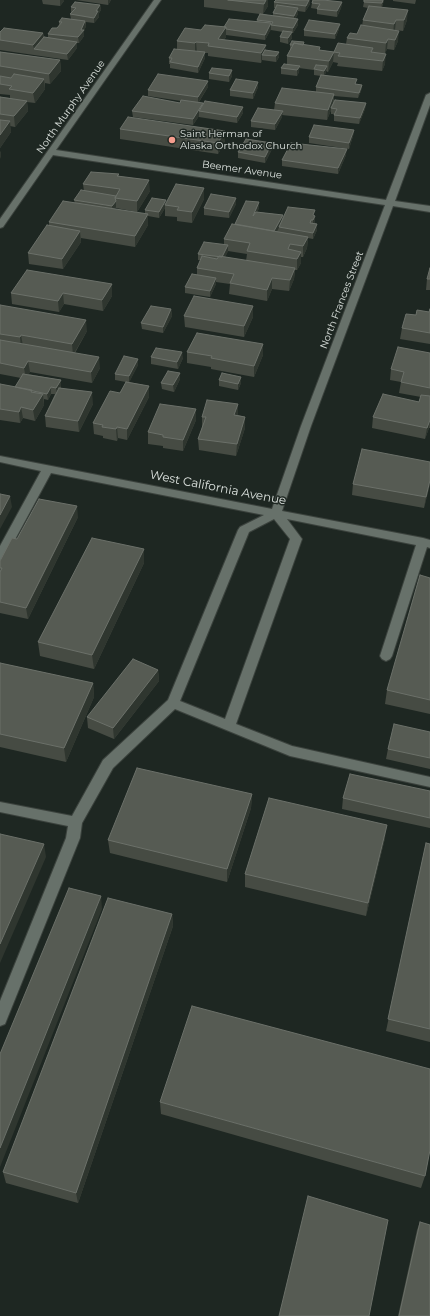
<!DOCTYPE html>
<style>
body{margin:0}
canvas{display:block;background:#1e2722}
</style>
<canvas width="430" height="1316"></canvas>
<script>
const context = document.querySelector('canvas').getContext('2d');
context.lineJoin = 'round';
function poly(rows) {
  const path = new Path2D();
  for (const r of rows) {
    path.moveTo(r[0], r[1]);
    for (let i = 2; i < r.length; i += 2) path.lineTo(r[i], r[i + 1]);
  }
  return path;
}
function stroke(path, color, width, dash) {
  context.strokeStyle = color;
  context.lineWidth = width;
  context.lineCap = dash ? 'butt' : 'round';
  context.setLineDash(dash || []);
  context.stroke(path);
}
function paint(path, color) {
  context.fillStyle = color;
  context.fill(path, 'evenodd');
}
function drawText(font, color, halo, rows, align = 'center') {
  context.font = font + ' Montserrat,sans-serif';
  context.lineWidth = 3;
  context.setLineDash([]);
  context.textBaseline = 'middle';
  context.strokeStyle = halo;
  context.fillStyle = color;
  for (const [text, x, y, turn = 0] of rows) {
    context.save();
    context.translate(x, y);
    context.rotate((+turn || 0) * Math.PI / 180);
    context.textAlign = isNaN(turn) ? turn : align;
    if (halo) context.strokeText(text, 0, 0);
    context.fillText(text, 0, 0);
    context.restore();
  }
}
const minor = poly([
 [154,0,161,0,56,150,386,200,426,95,430,93,430,105,395,201,430,206,430,212,393,206,311,426,282,511,423,538,430,540,430,548,427,547,392,656,390,659,386,661,382,659,380,656,416,545,287,519,302,539,236,724,292,746,430,777,430,787,290,756,175,709,113,768,82,823,80,838,7,1019,5,1024,0,1026,0,1001,66,838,68,826,0,812,0,802,72,816,103,760,168,700,238,530,240,527,264,515,51,473,6,556,4,559,0,560,0,546,41,471,0,462,0,456,272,509,301,426,385,205,53,155,3,227,0,228,0,219,154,0],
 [274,519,290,539,225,719,180,701,249,532,274,519]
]);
stroke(minor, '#3b423d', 2);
paint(minor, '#67716a');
paint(poly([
 [42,0,64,0,64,1,60,6,43,4],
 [76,0,111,0,108,5],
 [204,0,268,0,268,6,263,14,273,16,273,13,276,8,274,8,274,2,276,0,310,0,310,4,305,12,298,11,298,14,295,19,298,25,293,33,292,33,292,38,288,44,280,42,280,37,283,32,271,30,271,27,271,29,265,40,226,35,226,37,224,40,265,50,279,52,279,57,276,62,262,60,261,63,208,56,208,53,205,53,205,58,198,73,170,68,170,64,169,64,169,58,177,49,177,41,201,30,256,22,260,14,204,7],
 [384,0,382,7,407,20,403,31,395,30,398,41,394,50,387,49,385,53,385,64,382,71,337,66,338,63,333,62,328,72,326,71,325,75,357,84,362,85,361,91,358,98,334,96,334,103,366,103,365,109,359,124,334,121,334,114,331,114,331,110,327,120,282,115,282,117,275,130,251,127,251,121,274,110,275,103,316,92,316,87,321,76,314,75,314,70,299,68,299,72,297,76,281,74,281,68,287,64,287,56,290,50,290,45,304,45,320,50,334,52,346,44,347,38,357,34,362,26,363,20,368,8,363,7,364,2],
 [393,0,416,0,415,4,393,1],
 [342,2,341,8,337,17,317,14,317,9,311,8,312,3],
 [100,5,101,10,99,13,99,17,94,23,86,22,86,26,84,31,84,36,79,43,77,43,77,48,68,60,0,50,0,40,43,33,44,37,48,38,48,34,57,28,59,26,59,22,71,19,70,14,71,13,71,7],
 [339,29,335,39,304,36,304,30],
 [0,52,60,60,61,71,50,84,45,83,45,89,35,103,27,102,28,111,15,127,10,126,11,132,0,148,0,97,10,98,10,95,0,94],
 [232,70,232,76,229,82,209,79,209,73],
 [208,81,208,87,199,102,203,105,243,113,237,123,199,117,199,116,193,125,133,117,132,111,180,103,181,101,148,96,148,90],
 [258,87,253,99,230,96,230,90],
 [120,129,225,131,225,141,218,154,120,139],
 [354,130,353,136,349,149,309,143,309,137],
 [272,143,272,149,265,163,238,158,238,152],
 [346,155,338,174,282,166,282,160],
 [119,174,119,176,150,191,137,212,116,208,116,207,115,209,145,214,145,210,166,203,204,199,192,223,177,221,177,217,165,216,165,208,159,218,148,216,148,225,135,247,81,238,81,242,63,269,29,264,28,253,49,226,49,222,75,203,74,200,84,191,83,184],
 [236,198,236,204,229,218,204,215,204,208],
 [259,202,259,208,257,212,283,215,283,220,315,216,315,222,314,223,317,224,317,230,313,239,308,238,307,248,303,257,301,257,301,263,297,270,295,270,294,279,289,291,272,289,267,301,229,294,230,284,216,282,216,284,210,297,185,293,185,287,197,275,197,268,201,260,198,260,198,254,224,245,224,239,235,224],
 [228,251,247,254,246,261,225,257],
 [430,268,430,290,426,290,427,279],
 [112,284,112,296,103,311,64,304,59,312,12,304,11,293],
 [0,305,87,331,75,353,100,368,92,383,30,372,28,374,61,380,61,388,93,404,79,432,46,427,45,416,55,394,51,394,48,400,44,399,44,405,35,421,23,418,20,423,0,420,0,384,15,387,21,378,0,374],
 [171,309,172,316,163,333,142,329,141,323],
 [430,309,430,344,400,339,402,328,416,315,429,312],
 [184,316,253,317,244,337,185,327],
 [263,344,263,355,254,377,211,369,211,367,187,363,187,352],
 [430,353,430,428,429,428,425,439,372,428,373,417,419,402,421,397,399,393,401,382,390,380,391,369],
 [151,357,183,358,178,369,151,364],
 [138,359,138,365,129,382,149,386,149,397,127,440,118,438,117,441,103,438,103,436,94,434,93,423,120,393,126,382,115,380,115,374],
 [180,373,180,379,174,392,162,389,161,383],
 [219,380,241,383,238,390,219,386],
 [196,409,196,420,183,451,163,448,163,446,148,444,148,432],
 [238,415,245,417,245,428,236,456,199,450,198,439,202,428,202,417],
 [353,484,430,484,424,508,352,495],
 [78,517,28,619,0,613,0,561,17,539],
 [144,549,144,563,94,669,40,656,38,642],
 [430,578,430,714,385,704,387,690],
 [0,663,93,683,94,697,66,762,0,747],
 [158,670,159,681,114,739,88,728,87,717],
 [430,732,430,769,386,759,388,749],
 [430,791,430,828,342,809,343,798],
 [252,794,251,808,227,882,110,853,108,840],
 [385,838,366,916,245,887,245,874],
 [426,843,430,844,430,1042,386,1031],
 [172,914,173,926,78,1203,6,1183,3,1172],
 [160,1102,425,1176,421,1188,161,1114],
 [420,1222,430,1316,398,1316,417,1230]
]), '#464b43');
paint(poly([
 [60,0,64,0,64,1,60,6],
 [108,0,111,0,108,5],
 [265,0,268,0,268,6,263,14,264,4],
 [309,0,310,0,310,4,305,12,306,6],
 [383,0,384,0,381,9,382,3],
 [342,2,341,8,337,17,337,11],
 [100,5,101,10,99,13,99,17,94,23,94,18,96,11],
 [298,8,298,14,294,21,294,16],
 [408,10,407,20,403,31,404,20],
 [298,19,298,25,293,33,293,28],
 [396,20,395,30,393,34,394,24],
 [85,21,86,26,84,31,84,36,79,43,78,37,81,30],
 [271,23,271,29,265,40,265,35],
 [340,24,339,29,335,39,335,34],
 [226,27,226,37,219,47,218,39],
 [399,31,398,41,394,50,395,40],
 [292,32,292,38,288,44,288,38],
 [43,33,44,43,34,49,33,45],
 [388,39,387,49,385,54,386,43],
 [77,42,77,48,68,60,67,54],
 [196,42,197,52,195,53,195,43],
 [266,45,265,55,262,55,262,60,261,63,261,53],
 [205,52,205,58,198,73,198,67],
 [279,52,279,57,276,62,276,56],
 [334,52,333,62,328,72,329,61],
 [386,54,385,64,382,71,383,61],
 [60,60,61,71,50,84,49,74],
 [300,66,299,72,297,76,297,70],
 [327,66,326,72,324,77,324,71],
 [232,70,232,76,229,82,229,76],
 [44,79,45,89,35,103,33,93],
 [208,81,208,87,198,103,198,97],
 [258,82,258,87,253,99,253,93],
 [362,85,361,91,358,98,359,93],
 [334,94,333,105,331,108,331,110,327,120,328,110],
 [27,101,28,111,15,127,14,116],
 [203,103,203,109,199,111,199,116,193,125,193,119],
 [366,103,365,109,359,124,360,118],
 [243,107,243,113,237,123,237,117],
 [283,111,282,117,275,130,275,124],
 [10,121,11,132,0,148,0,135],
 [354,130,353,136,349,149,349,143],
 [225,131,225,141,218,154,218,143],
 [272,143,272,149,265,163,265,157],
 [347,149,346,155,338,174,338,168],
 [1,151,1,157,0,159,0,152],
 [149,180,150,191,137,212,137,201],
 [204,188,204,199,192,223,192,212],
 [236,198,236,204,229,218,229,212],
 [166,200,166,205,165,205,165,208,159,218,159,212],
 [116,201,116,207,113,212,112,206],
 [259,202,259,208,253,223,253,216],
 [148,214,148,225,135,247,135,236],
 [283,215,282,221,274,238,274,231],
 [315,216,315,222,313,226,313,220],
 [317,224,317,230,313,239,313,233],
 [80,231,81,242,63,269,62,259],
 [308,237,307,248,303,257,303,246],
 [228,245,228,251,222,264,222,257],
 [301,252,301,263,297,270,297,259],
 [295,268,294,279,289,291,290,280],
 [216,278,216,284,210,297,210,291],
 [272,278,272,289,267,301,267,290],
 [112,284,112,296,103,311,102,300],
 [63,293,64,304,59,312,58,301],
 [253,306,253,317,244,337,244,326],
 [171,309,172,316,163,333,163,327],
 [86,320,87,331,73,355,72,344],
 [21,335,23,346,21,348,20,337],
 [263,344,263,355,254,377,254,366],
 [182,352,183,358,178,369,177,362],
 [99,357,100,368,92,383,91,372],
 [138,359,138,365,129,383,129,376],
 [28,361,30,372,26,379,24,368],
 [180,373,180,379,174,392,173,385],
 [241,377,241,383,238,390,238,384],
 [61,380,61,386,57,394,56,388],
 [149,386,149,397,127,440,127,429],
 [51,387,51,394,48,400,47,394],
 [92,392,93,404,79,432,78,421],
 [43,394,44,405,35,421,33,410],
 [238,404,238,415,234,415],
 [21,407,23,418,20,423,19,412],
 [196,409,196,420,183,451,183,440],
 [245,417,245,428,236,456,237,444],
 [430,420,429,428,425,439,427,428],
 [117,427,118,438,117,441,116,429],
 [430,480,430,484,424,508,426,497],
 [10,496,12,507,0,529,0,515],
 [77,506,78,517,28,619,26,608],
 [144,549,144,563,94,669,92,655],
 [158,670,159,681,114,739,113,728],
 [93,683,94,697,66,762,64,748],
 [252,794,251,808,227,882,227,869],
 [387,825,385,838,366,916,368,903],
 [44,844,46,857,0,963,0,944],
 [101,896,102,909,0,1167,0,1148],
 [172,914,173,926,78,1203,76,1193]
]), '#2f362f');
const building = poly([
 [228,0,266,0,264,4,228,0],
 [276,0,309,0,306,6,274,2,276,0],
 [313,0,323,0,342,2,337,11,317,9,320,4,312,3,313,0],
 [364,0,383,0,382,3,364,2,364,0],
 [75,2,100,5,96,11,98,11,94,18,70,14,76,8,71,7,75,2],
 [277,5,298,8,294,16,273,13,277,5],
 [369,6,408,10,404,20,396,20,394,24,363,20,369,6],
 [260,14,298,19,293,28,271,25,273,22,257,20,260,14],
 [62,18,85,21,81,30,84,30,78,37,48,34,52,28,57,28,62,22,59,22,62,18],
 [229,19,271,23,265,35,226,29,226,27,224,27,229,19],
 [309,20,340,24,335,34,304,30,309,20],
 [205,25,226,27,218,39,266,45,261,53,208,46,209,43,196,42,195,43,177,41,185,28,201,30,205,25],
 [361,25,399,31,395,40,388,39,386,43,347,38,350,33,357,34,361,25],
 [4,28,43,33,33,45,0,40,0,32,4,28],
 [283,31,292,32,288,38,280,37,283,31],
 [44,37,77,42,67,54,34,49,44,37],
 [292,41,304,42,303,45,294,43,293,45,290,45,292,41],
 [294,43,320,47,319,50,334,52,338,43,373,48,371,52,386,54,383,61,338,56,340,53,334,52,329,61,287,56,294,43],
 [174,49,205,52,198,67,170,62,172,58,169,58,174,49],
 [265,50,279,52,276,56,262,55,265,50],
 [0,52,60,60,49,74,0,66,0,52],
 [284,64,300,66,297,70,281,68,284,64],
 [316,65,327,66,324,71,314,69,316,65],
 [212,68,232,70,229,76,209,73,212,68],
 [14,74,44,79,33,93,9,89,12,86,0,84,0,76,11,78,14,74],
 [158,74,208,81,198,97,148,90,158,74],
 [321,75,357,79,355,84,362,85,359,93,316,87,321,75],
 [236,79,258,82,253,93,230,90,236,79],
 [282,88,334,94,328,110,275,103,282,88],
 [143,96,180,103,181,100,203,103,193,119,132,111,143,96],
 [0,97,27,101,14,116,0,114,0,97],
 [335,100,366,103,360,118,334,115,337,109,331,108,335,100],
 [205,101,243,107,237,117,199,111,205,101],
 [258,108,283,111,275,124,251,121,258,108],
 [128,117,225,131,218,143,120,129,128,117],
 [0,120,10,121,0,135,0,120],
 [314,125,354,130,349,143,309,137,314,125],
 [246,139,272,143,265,157,238,152,246,139],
 [291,143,347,149,338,168,282,160,291,143],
 [91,172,119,174,117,176,149,180,137,201,115,198,120,189,83,184,91,172],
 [176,184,204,188,192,212,177,210,179,207,165,205,176,184],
 [81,190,116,196,115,198,116,201,112,206,74,200,81,190],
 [211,194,236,198,229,212,204,208,211,194],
 [152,198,166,200,159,212,145,210,152,198],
 [63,201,148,214,135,236,49,222,63,201],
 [246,201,259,202,253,216,256,212,283,215,274,231,235,224,246,201],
 [288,207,315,210,313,215,315,216,313,220,311,220,310,223,317,224,313,233,279,227,288,207],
 [232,224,308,237,303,246,290,244,288,249,301,252,297,259,247,251,250,243,224,239,232,224],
 [47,225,80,231,62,259,28,253,47,225],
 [204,242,228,245,222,257,198,254,204,242],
 [202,256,217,259,219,256,295,268,290,280,272,278,267,290,230,283,234,274,197,268,202,256],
 [430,268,430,279,427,279,430,268],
 [27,270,112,284,102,300,63,293,58,301,11,293,27,270],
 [192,274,216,278,210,291,185,287,192,274],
 [194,296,253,306,244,326,184,316,194,296],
 [0,305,86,320,72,344,21,335,20,337,0,334,0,305],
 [151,306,171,309,163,327,141,323,151,306],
 [430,309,430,333,402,328,406,314,416,315,417,310,429,312,430,309],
 [197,333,263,344,254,366,211,358,212,356,187,352,197,333],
 [0,340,99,357,91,372,28,361,24,368,0,363,0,340],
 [398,347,430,353,430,388,401,382,404,372,391,369,398,347],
 [156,348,182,352,177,362,151,357,156,348],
 [124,356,138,359,129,376,115,374,124,356],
 [168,371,180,373,173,385,161,383,168,371],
 [222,373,241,377,238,384,219,380,222,373],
 [23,374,61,380,56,388,51,387,47,394,15,387,23,374],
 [126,382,149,386,127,429,117,427,116,429,102,427,103,425,93,423,110,391,120,393,126,382],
 [0,384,32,390,31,392,43,394,33,410,21,407,19,412,0,409,0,384],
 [59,388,92,392,78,421,45,416,59,388],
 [383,394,419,402,421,395,430,396,430,420,427,428,373,417,383,394],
 [207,400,238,404,234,415,245,417,237,444,198,439,206,417,202,417,207,400],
 [160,404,196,409,183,440,163,437,163,435,148,432,160,404],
 [362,449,430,462,430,480,426,497,353,484,362,449],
 [0,494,10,496,0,515,0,494],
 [39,499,77,506,26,608,0,602,0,572,2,568,0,568,0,561,12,538,17,539,39,499],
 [92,538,144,549,92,655,38,642,92,538],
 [420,575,430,578,430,700,387,690,420,575],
 [133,659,158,670,113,728,87,717,133,659],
 [0,663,93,683,64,748,0,734,0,663],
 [394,724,430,732,430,758,388,749,394,724],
 [137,768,252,794,227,869,108,840,137,768],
 [350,774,430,791,430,818,343,798,350,774],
 [269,798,387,825,368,903,245,874,269,798],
 [0,834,44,844,0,944,0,834],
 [426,843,430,844,430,1029,388,1019,426,843],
 [69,888,101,896,0,1148,0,1054,69,888],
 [108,898,172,914,76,1193,3,1172,108,898],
 [192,1006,430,1069,430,1150,425,1176,160,1102,192,1006],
 [308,1196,388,1220,369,1316,279,1316,308,1196],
 [420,1222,430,1225,430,1316,399,1316,420,1222]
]);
paint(building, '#565b53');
stroke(building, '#6b7069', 1);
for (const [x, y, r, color] of [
 [172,140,4,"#f59d8e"]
]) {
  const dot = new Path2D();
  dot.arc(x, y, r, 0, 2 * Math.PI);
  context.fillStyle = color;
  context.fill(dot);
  stroke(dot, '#1e2722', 1.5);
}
drawText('10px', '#dbe1dd', '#1e2722', [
 ["North Murphy Avenue",71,107,-55],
 ["Beemer Avenue",242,170,8],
 ["North Frances Street",342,300,-69]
]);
drawText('10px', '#dbe1dd', '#1e2722', [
 ["Saint Herman of",180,134],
 ["Alaska Orthodox Church",180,146]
], 'left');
drawText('12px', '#dbe1dd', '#1e2722', [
 ["West California Avenue",218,488,11]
]);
</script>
